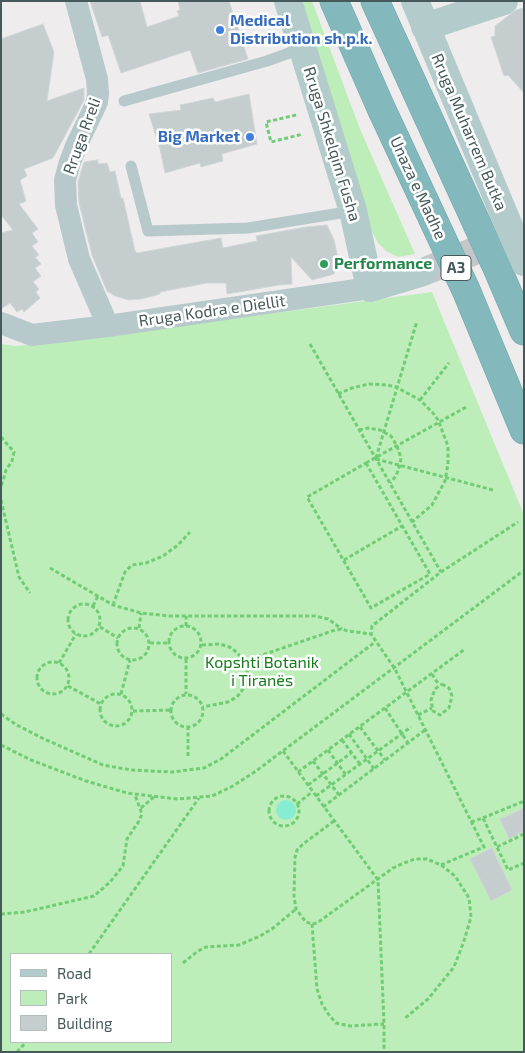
<!DOCTYPE html>
<html>
<head>
<meta charset="utf-8">
<style>
	body { margin:0 }
	#map { position:relative; width:525px; height:1053px; overflow:hidden; background:#efecee; font-family:"Exo 2",sans-serif }
	canvas { display:block }
	.frame { position:absolute; inset:0; border:2px solid #45595a; pointer-events:none }
	.legend { position:absolute; left:10px; top:953px; width:162px; height:90px; box-sizing:border-box; background:#fff; border:1px solid #b5bdbd; margin:0; padding:6px 9px; list-style:none; font-size:15px; color:#45595a }
	.legend li { display:flex; align-items:center; gap:10px; height:25px }
	.legend b { width:25px; border:1px solid #b5bdbd }
</style>
</head>
<body>
<div id="map">
<canvas width="525" height="1053"></canvas>
<div class="frame"></div>
<ul class="legend">
<li><b style="height:6px;background:#b4cbcc"></b>Road</li>
<li><b style="height:14px;background:#bdeeb9"></b>Park</li>
<li><b style="height:14px;background:#c6cdcf"></b>Building</li>
</ul>
</div>
<script>
const ctx = document.querySelector('canvas').getContext('2d');
ctx.lineJoin = 'round';
function fill(path, color) { ctx.fillStyle = color; ctx.fill(path, 'evenodd'); }
const shape = rows => new Path2D(rows.map(r => 'M' + r).join(''));
function trace(path, color, width, dash) { ctx.strokeStyle = color; ctx.lineWidth = width; ctx.lineCap = dash ? 'butt' : 'round'; ctx.setLineDash(dash || []); ctx.stroke(path); }
function drawText(font, color, halo, rows, align = 'center') {
  ctx.font = font + ' "Exo 2",sans-serif'; ctx.lineWidth = 5; ctx.setLineDash([]); ctx.textBaseline = 'middle'; ctx.strokeStyle = halo; ctx.fillStyle = color; for (const [text, x, y, turn = 0] of rows) {
    ctx.save(); ctx.translate(x, y); ctx.rotate((+turn || 0) * Math.PI / 180); ctx.textAlign = isNaN(turn) ? turn : align; if (halo) ctx.strokeText(text, 0, 0); ctx.fillText(text, 0, 0); ctx.restore();
  }
}
const green = shape([
	[300,1,312,1,360,129,415,254,398,257,386,251,378,243,371,230],
	[432,292,524,515,524,1052,1,1052,1,344,16,346,51,343],
	[11,954,171,954,171,1042,11,1042]
]);
const water = shape([
	'276 810a10 10 0 1 1 20 0a10 10 0 1 1-20 0Z'
]);
const building = shape([
	[90,1,140,1,147,27,179,16,177,11,180,10,178,1,229,1,248,59,198,73,190,50,121,73,108,35,102,37,90,1],
	[524,8,524,93,508,75,504,76,491,37,495,36,495,26,516,10,524,8],
	[43,24,54,52,47,101,84,88,84,100,53,158,24,169,27,176,20,180,26,201,19,204,38,229,32,233,38,242,32,246,39,255,35,257,41,264,35,268,41,276,33,282,39,289,36,292,40,298,24,312,22,309,17,312,10,303,1,309,1,233,13,230,1,215,1,39,43,24],
	[249,94,257,144,222,154,223,161,201,167,200,163,165,173,160,149,149,114,181,110,180,105,213,98,215,102,249,94],
	[98,160,98,164,107,163,110,172,115,171,121,198,123,198,135,251,137,253,221,238,223,248,257,241,256,236,306,227,327,225,334,240,338,258,334,274,312,280,291,257,292,284,279,285,227,294,226,283,207,283,160,292,160,294,141,299,129,300,115,296,107,291,92,255,79,203,78,182,84,162,98,160],
	[524,808,524,831,509,839,500,819,524,808],
	[492,848,512,890,491,901,470,859,492,848]
]);
const secondaryTunnel = shape([
	[423,272,500,241]
]);
const path = shape([
	[296,115,266,122,271,142,303,134],
	[310,344,441,572],
	[338,394,352,388,369,384,387,385,396,387,420,400,433,413,438,420,448,446,448,464,445,481,432,505,412,522],
	[420,400,449,363],
	[359,430,368,428,380,430,391,436,397,446,401,458,400,465,396,476,390,483],
	[1,437,14,452,12,461,6,470,1,487],
	[376,458,417,321],
	[376,459,493,490],
	[366,463,430,574,371,608,307,497,366,463],
	[366,463,468,406],
	[1,500,19,577,30,593],
	[344,560,402,526],
	[50,568,113,605,141,613,169,616,315,616,328,619,342,629],
	'68 620a16 16 0 1 1 32 0a16 16 0 1 1-32 0Z',
	[113,605,125,572,132,565,146,563,163,556,178,545,190,532],
	[93,606,98,596],
	'169 642a16 16 0 1 1 32 0a16 16 0 1 1-32 0Z',
	[186,626,186,616],
	[100,627,118,638],
	'117 644a16 16 0 1 1 32 0a16 16 0 1 1-32 0Z',
	[139,628,141,613],
	[150,643,169,643],
	[202,645,220,644,232,648,245,661,248,675,246,685,237,697,228,702,203,707],
	[186,659,186,694],
	[245,661,335,630,342,629,348,631,371,634],
	'37 678a16 16 0 1 1 32 0a16 16 0 1 1-32 0Z',
	[59,663,76,634],
	[432,674,439,685],
	[442,684,449,688,452,696,449,708,440,715,433,711,431,700,435,689,442,684],
	[68,686,101,704],
	'100 710a16 16 0 1 1 32 0a16 16 0 1 1-32 0Z',
	[121,694,130,660],
	'171 711a16 16 0 1 1 32 0a16 16 0 1 1-32 0Z',
	[385,708,408,743],
	[133,711,171,710],
	[1,714,15,724,42,738,103,765,131,770,172,772,204,768,221,759,375,642],
	[418,715,432,708],
	[360,727,385,760],
	[349,734,374,769],
	[342,740,360,764],
	[1,745,31,760,86,781,127,793,178,799,212,796,233,786,256,771,523,571],
	[328,750,346,775],
	[283,751,378,880,384,1024,384,1052],
	[188,756,188,728],
	[313,761,339,795],
	[298,772,465,649],
	[308,785,351,753],
	[316,796,411,727],
	'269 811a15 15 0 1 1 30 0a15 15 0 1 1-30 0Z',
	[297,804,312,792],
	[323,807,425,730],
	[141,808,155,796],
	[483,818,524,801],
	[334,821,303,844,297,850,295,857,294,896,296,909,306,922,312,924,317,923,393,868,404,863,415,859,427,859,441,865,455,876,469,898,471,917,464,941,454,967,428,999,404,1019],
	[471,822,483,818,508,870,524,863],
	[497,847,524,834],
	[441,865,484,847,395,669,371,634,372,626,441,572,518,522],
	[1,914,25,912,94,896,110,882,123,866,127,839,139,821,142,814,135,795],
	[312,924,317,989,322,1004,329,1015,336,1023,350,1026,384,1024],
	[89,954,199,798],
	[183,963,198,951,206,947,239,945,260,936,272,929,296,909],
	[17,1052,26,1042]
]);
const lane = shape([
	[124,101,267,61,303,48],
	[131,166,148,231,248,228,353,211]
]);
const street = shape([
	[76,1,97,79,98,93,97,102,91,115,76,146,70,162,65,180,66,205,79,259,108,326],
	[1,323,32,335,108,326,370,288]
]);
const secondary = shape([
	[288,1,353,211,370,288,423,272],
	[415,1,524,262],
	[425,27,504,1]
]);
const highway = shape([
	[334,1,381,108,466,290,524,430],
	[375,1,498,270,524,331]
]);
const markers = [
	[220,30,5,"#3f7fe0"],
	[250,137,5,"#3f7fe0"],
	[324,264,5,"#2e9e5b"]
];
const shields = [
	[456,268,30]
];
const shieldNames = [
	["A3",456,268]
];
const shopNames = [
	["Medical",230,21],
	["Distribution sh.p.k.",230,39],
	["Big Market",240,137,"right"]
];
const streetNames = [
	["Rruga Muharrem Butka",469,132,67],
	["Rruga Rreli",82,136,-70],
	["Rruga Shkelqim Fusha",332,144,73],
	["Unaza e Madhe",418,188,65],
	["Rruga Kodra e Diellit",212,311,-8]
];
const leisureNames = [
	["Performance",334,264]
];
const parkNames = [
	["Kopshti Botanik",262,663],
	["i Tiranës",262,681]
];
fill(green, '#bdeeb9');
fill(water, '#86ecd2');
fill(building, '#c6cdcf');
trace(building, '#d0d6d8', 1);
trace(secondaryTunnel, '#c4c7c9', 28, [28, 14]);
trace(highway, '#6ea4a8', 29);
trace(path, '#71cc76', 3, [4, 2.5]);
trace(lane, '#b7c9ca', 11);
trace(street, '#b7c9ca', 22);
trace(secondary, '#b4cbcc', 28);
trace(highway, '#83b9bc', 28);
for (const [x, y, r, color] of markers) { const dot = new Path2D(); dot.arc(x, y, r, 0, 2 * Math.PI); ctx.fillStyle = color; ctx.fill(dot); trace(dot, '#fff', 2); }
for (const [x, y, w] of shields) { const box = new Path2D(); box.roundRect(x - w / 2, y - 12.5, w, 25, 4); ctx.fillStyle = '#fff'; ctx.fill(box); trace(box, '#45595a', 1); }
drawText('bold 15px', '#45595a', null, shieldNames);
drawText('bold 16px', '#366cbe', '#fff', shopNames, 'left');
drawText('16px', '#45595a', '#fff', streetNames);
drawText('bold 16px', '#27864d', '#fff', leisureNames, 'left');
drawText('16px', '#167b1a', '#fff', parkNames);
</script>
</body>
</html>
